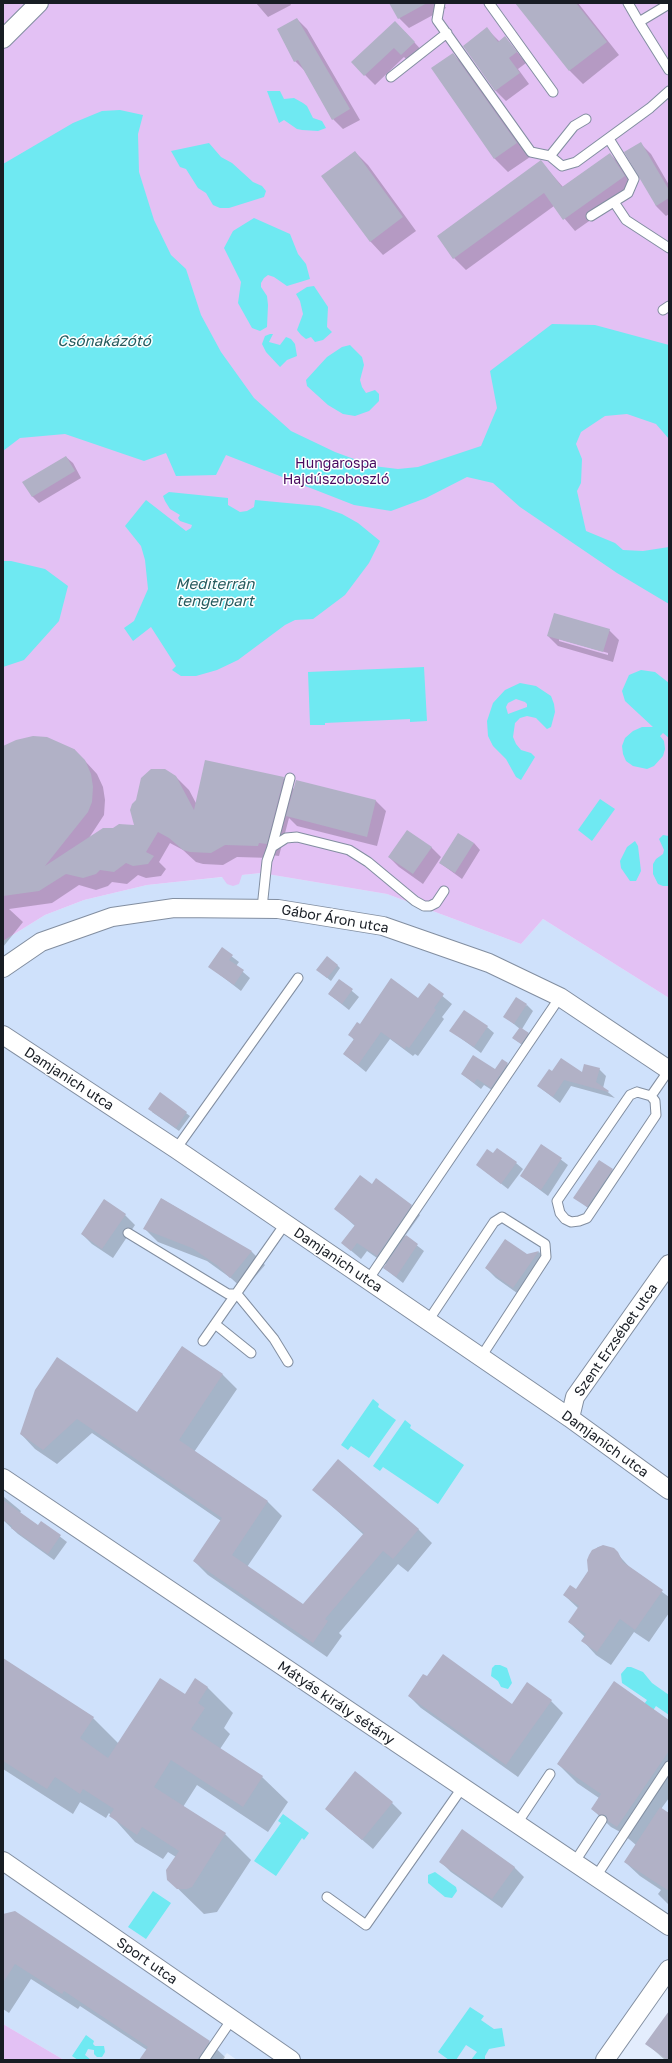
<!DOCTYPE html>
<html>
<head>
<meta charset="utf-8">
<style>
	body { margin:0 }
	#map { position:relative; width:672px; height:2063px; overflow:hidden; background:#e3edfd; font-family:"Golos Text",sans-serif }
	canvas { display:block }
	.frame { position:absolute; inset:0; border:4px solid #181d24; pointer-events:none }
</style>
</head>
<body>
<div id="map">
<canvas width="672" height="2063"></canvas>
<div class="frame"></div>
</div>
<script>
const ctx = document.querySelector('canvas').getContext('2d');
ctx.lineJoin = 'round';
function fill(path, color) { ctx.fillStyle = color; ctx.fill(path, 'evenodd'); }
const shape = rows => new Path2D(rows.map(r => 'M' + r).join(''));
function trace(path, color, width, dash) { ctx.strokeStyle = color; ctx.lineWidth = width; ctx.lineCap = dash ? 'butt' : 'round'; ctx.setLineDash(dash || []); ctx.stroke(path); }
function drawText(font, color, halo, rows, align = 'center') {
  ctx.font = font + ' "Golos Text",sans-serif'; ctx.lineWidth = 3; ctx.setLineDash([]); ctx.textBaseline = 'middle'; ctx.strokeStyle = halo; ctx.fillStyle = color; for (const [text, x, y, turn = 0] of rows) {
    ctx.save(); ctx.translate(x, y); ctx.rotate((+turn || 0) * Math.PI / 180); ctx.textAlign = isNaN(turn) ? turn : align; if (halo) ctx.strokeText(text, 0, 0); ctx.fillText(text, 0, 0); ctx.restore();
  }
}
const built = shape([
	[261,873,387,894,521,944,543,919,669,998,669,1962,604,2060,237,2060,227,2053,221,2060,64,2060,3,2024,3,941,45,915,84,900,147,885]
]);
const green = shape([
	[3,3,669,3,669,998,543,919,521,944,387,894,261,873,242,875,239,884,233,886,227,884,222,877,147,885,84,900,45,915,3,941],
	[3,2024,64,2060,3,2060]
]);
const water = shape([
	[267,91,280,91,284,99,294,98,303,103,307,106,313,118,322,121,326,128,318,131,302,130,297,129,284,120,279,123],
	[120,110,143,115,138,134,139,172,154,220,171,255,186,269,201,315,221,352,254,398,291,431,335,452,373,466,398,469,418,467,481,446,497,408,490,371,552,324,595,325,669,345,669,439,656,424,627,414,605,416,581,432,576,444,582,459,581,483,577,491,586,531,615,543,623,550,643,551,669,547,669,604,617,573,520,507,493,483,467,477,426,498,391,511,354,505,226,455,216,475,176,476,166,453,144,461,65,434,20,438,3,451,3,164,73,123,102,111],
	[209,143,221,157,232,163,253,182,262,186,266,191,264,197,229,208,220,208,213,205,206,193,198,188,186,169,180,167,171,151],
	[254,218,290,234,298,254,306,264,310,279,287,286,274,277,268,275,264,278,261,283,261,287,267,296,268,305,267,327,260,331,252,328,238,303,241,282,224,248,233,231],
	[314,286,328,307,327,327,332,332,323,340,315,342,311,337,306,339,301,335,297,330,303,314,300,301,296,294,307,287],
	[270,334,273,334,269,342,280,345,286,337,291,339,295,344,297,356,287,360,280,367,266,352,262,344,265,336],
	[350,345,362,357,364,365,360,380,362,387,366,393,375,390,379,394,379,401,369,411,355,416,343,414,328,405,307,386,306,380,327,357,342,347],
	[169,492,228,498,228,505,240,512,247,511,254,507,255,500,319,506,342,514,358,523,380,541,369,563,345,595,313,619,295,620,285,625,238,660,217,670,196,676,181,676,172,670,176,666,151,627,133,641,124,628,134,621,148,589,145,560,141,546,125,526,146,500,186,531,191,528,192,525,180,521,178,518,180,515,170,509,165,501,163,496],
	[3,561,11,561,45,569,68,586,59,621,24,660,3,667],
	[424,667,427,721,410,722,410,719,325,723,325,725,310,725,308,672],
	[641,670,655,672,669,683,669,738,663,733,660,736,664,741,665,749,663,756,654,766,647,769,633,766,626,761,623,754,622,746,625,738,633,731,642,727,653,727,625,701,622,691,629,675],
	[520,683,536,686,551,696,554,704,555,712,551,727,547,729,536,718,527,716,520,718,515,723,513,737,516,744,521,750,531,753,535,757,521,780,516,777,506,759,493,746,488,736,487,721,493,703,505,690],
	[516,699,525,702,527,704,527,707,508,714,506,707,508,703],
	[600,799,615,809,592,841,578,830],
	[663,835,669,836,669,886,663,886,658,884,653,874,653,864,656,859,663,854,664,850,659,839],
	[635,841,638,846,641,871,636,881,630,881,621,868,620,861,627,847],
	[373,1399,379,1404,378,1407,396,1420,369,1458,351,1446,348,1450,341,1445],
	[405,1420,411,1425,410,1428,464,1465,438,1504,383,1467,380,1471,373,1466],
	[495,1665,500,1665,507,1668,512,1683,508,1689,501,1687,498,1681,491,1676,492,1668],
	[627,1667,631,1667,643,1672,652,1683,669,1695,669,1715,656,1706,634,1739,624,1733,647,1700,622,1683,621,1674],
	[283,1814,309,1833,304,1840,302,1838,276,1876,254,1861,281,1823,278,1821],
	[435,1872,456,1887,457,1891,452,1898,445,1897,428,1883,428,1875],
	[153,1891,171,1903,146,1939,128,1927],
	[470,2007,484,2016,481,2020,494,2029,502,2028,505,2046,489,2049,485,2056,485,2060,471,2060,477,2052,466,2045,456,2060,449,2060,438,2052],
	[86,2035,94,2041,93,2044,95,2046,104,2046,105,2052,102,2057,97,2057,94,2054,94,2050,88,2049,85,2055,91,2060,78,2060,72,2056]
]);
const shadow = shape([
	[256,3,290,3,291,5,268,17],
	[390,3,443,3,446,8,409,28,399,18],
	[517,3,578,3,619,55,583,84,570,71],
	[297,19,307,29,360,120,343,129,333,119,305,71,295,61],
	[487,29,500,42,505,37,526,63,518,69,529,84,506,101,496,91,464,46],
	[405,32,424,53,411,64,404,57,375,85,352,62],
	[453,54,466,67,530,157,508,172,495,159,433,68],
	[641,144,651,154,669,185,669,214,666,216,656,206],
	[355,152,368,165,416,231,383,255,370,241],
	[610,154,622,166,636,188,575,231,554,206,466,270,454,258,438,236,541,162,563,187],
	[66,457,73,463,81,478,39,503,32,496],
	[609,630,619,640,613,662,558,646,548,636],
	[559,639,608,653,608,655,559,641],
	[3,747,74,749,97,774,103,787,105,800,104,815,89,838,136,826,176,777,189,790,197,805,283,778,294,789,376,801,386,811,377,846,297,826,289,818,279,856,271,855,271,858,237,857,223,865,203,864,196,862,183,850,170,843,159,862,166,869,161,876,146,878,138,875,127,884,112,882,108,886,96,890,79,885,52,903,9,909,23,922,3,947],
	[474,843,480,850,462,879,440,863],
	[431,847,441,857,423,884,399,867,389,857],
	[222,949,239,962,236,966,250,978,241,991,210,967],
	[337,965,340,968,331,981,321,973],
	[339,980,359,997,349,1010,329,994],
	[429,985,452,1004,442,1017,444,1019,418,1056,415,1054,413,1056,390,1039,366,1072,344,1054,354,1040,349,1034,360,1026,418,999],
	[527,1005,533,1011,522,1029,531,1036,524,1046,513,1038,520,1029,504,1016],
	[487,1027,494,1033,481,1053,451,1031],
	[507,1064,514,1070,498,1094,484,1085,481,1089,462,1074,495,1070],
	[599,1069,606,1076,603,1088,615,1098,571,1086,560,1103,538,1086,552,1073,583,1074],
	[160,1094,190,1116,179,1131,152,1112],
	[542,1145,568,1165,548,1196,521,1176],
	[493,1154,516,1163,523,1169,508,1189,477,1165],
	[612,1170,618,1176,594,1213,575,1197],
	[372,1186,411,1206,420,1215,405,1236,424,1251,403,1283,384,1268,387,1265,367,1251,361,1259,342,1243,355,1226,336,1209],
	[162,1199,252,1252,265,1265,244,1290,232,1279,207,1261,158,1242,145,1229],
	[125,1215,135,1225,113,1258,92,1244,82,1234],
	[539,1252,549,1262,524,1298,496,1278,486,1268],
	[182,1347,223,1375,237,1389,194,1452,268,1502,282,1516,247,1567,303,1605,364,1535,313,1489,418,1529,432,1543,408,1572,398,1564,339,1633,342,1636,327,1657,208,1575,194,1561,221,1521,92,1433,57,1464,35,1449,21,1434,36,1390,137,1413],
	[4,1497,21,1511,20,1513,38,1526,41,1522,67,1542,54,1560,18,1534,3,1520],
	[603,1546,613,1549,633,1571,669,1597,669,1613,649,1642,634,1632,611,1665,596,1655,583,1641,585,1637,569,1622,579,1609,564,1595,576,1590,589,1571,590,1555,598,1547],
	[3,1664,93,1718,119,1744,185,1695,195,1680,208,1688,233,1713,224,1728,230,1734,220,1749,262,1777,288,1802,268,1832,197,1785,183,1807,225,1834,251,1860,217,1912,204,1914,168,1879,176,1857,168,1852,163,1859,135,1842,109,1813,106,1818,80,1802,73,1814,3,1769],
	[409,1696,512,1705,551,1701,563,1713,518,1777,421,1708],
	[669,1721,669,1798,661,1809,669,1815,669,1905,658,1894,661,1890,640,1876,625,1862,636,1845,622,1833,611,1827,592,1809,599,1798,577,1783,558,1764],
	[392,1803,402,1813,373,1849,326,1809],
	[441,1862,514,1867,524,1877,502,1908,451,1872],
	[3,1915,209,2042,225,2057,223,2060,141,2060,147,2050,80,2006,78,2009,31,1979,9,2013,3,2009],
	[669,2021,669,2060,665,2060,647,2044]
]);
const building = shape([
	[389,3,427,3,398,19],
	[515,3,576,3,607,42,569,71],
	[297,18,350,109,332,120,298,60,294,62,277,29],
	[395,21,415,42,401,55,394,48,364,76,351,62],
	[487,27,498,42,505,36,517,52,509,58,520,73,495,91,463,46],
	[453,53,517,143,494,159,431,68],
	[641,142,669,190,669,198,656,206,624,152],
	[355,151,403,217,370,242,321,176],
	[610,153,625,176,563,220,544,193,453,259,437,236,541,160,562,187],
	[66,456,75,471,32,497,22,482],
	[554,613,610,629,603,652,547,636],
	[33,736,47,737,74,749,85,760,91,774,93,787,92,802,88,812,45,866,103,828,113,828,119,824,134,825,130,810,132,804,136,800,141,778,151,769,165,769,176,776,194,810,205,760,284,777,267,844,259,843,258,846,225,845,211,853,190,852,183,850,169,838,158,832,146,852,154,856,148,864,133,866,126,863,114,872,100,870,96,874,83,878,66,874,39,891,3,896,3,746,16,740],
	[296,780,376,800,367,837,286,816],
	[407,830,432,847,413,874,388,857],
	[458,833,474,843,455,873,439,863],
	[222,947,233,955,229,960,244,970,234,985,208,967],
	[327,956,338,965,327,978,316,970],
	[391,978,418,998,429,983,444,994,434,1008,436,1010,409,1048,406,1046,405,1049,381,1032,358,1065,343,1054,354,1039,348,1035,357,1022,360,1024],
	[339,979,353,989,342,1004,328,994],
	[516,997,527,1004,514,1024,503,1017],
	[464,1010,488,1026,474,1047,449,1031],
	[520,1027,529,1033,521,1044,512,1038],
	[473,1055,495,1069,502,1059,508,1063,491,1088,477,1079,474,1083,461,1074],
	[561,1058,582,1072,584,1064,600,1068,596,1082,609,1091,608,1092,564,1080,553,1097,537,1086,549,1069,552,1071],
	[160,1092,187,1112,176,1128,148,1109],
	[541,1144,562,1158,541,1190,520,1176],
	[497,1148,517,1162,501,1184,476,1165,487,1149,493,1153],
	[599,1160,613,1169,587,1207,573,1198],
	[360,1175,372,1184,376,1178,412,1205,377,1256,357,1243,351,1251,341,1243,355,1225,334,1209],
	[161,1198,252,1251,230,1278,218,1266,192,1248,143,1229],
	[104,1199,126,1214,102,1249,81,1234],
	[406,1235,418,1244,396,1277,383,1268],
	[505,1239,527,1254,539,1251,513,1288,485,1268],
	[182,1346,223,1374,179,1440,268,1501,232,1555,303,1604,364,1533,312,1490,338,1459,419,1529,393,1559,383,1551,325,1619,328,1621,313,1643,193,1561,222,1518,77,1419,43,1450,20,1434,35,1390,57,1357,137,1412],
	[3,1500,38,1525,41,1521,61,1535,48,1554,11,1528,12,1526,3,1520],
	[603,1545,614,1548,618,1552,623,1562,663,1590,635,1630,620,1619,597,1652,581,1641,586,1634,568,1622,579,1606,563,1595,570,1585,576,1589,588,1571,587,1560,589,1555,592,1550],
	[443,1654,512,1704,527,1682,552,1700,506,1765,408,1696,423,1674,427,1676],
	[3,1658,94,1717,80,1738,108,1758,160,1678,185,1694,195,1678,208,1687,198,1703,205,1708,191,1729,263,1776,243,1807,171,1760,154,1787,226,1833,192,1887,187,1889,177,1889,167,1880,166,1870,179,1851,142,1827,137,1835,109,1816,114,1809,83,1789,80,1794,55,1777,47,1789,3,1761],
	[614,1681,669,1720,669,1751,617,1827,608,1821,606,1815,599,1815,591,1809,601,1794,557,1764],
	[355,1771,393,1802,362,1840,325,1809],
	[660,1807,669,1813,669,1891,624,1862],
	[462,1829,515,1867,492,1899,439,1862],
	[15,1911,210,2041,197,2060,139,2060,148,2047,64,1991,62,1994,15,1964,3,1983,3,1914],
	[669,2011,669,2060,668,2060,645,2044]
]);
const service = shape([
	[440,3,437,20,531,152,550,156,562,166,576,162,650,108,669,91],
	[489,3,553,92],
	[628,3,639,22],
	[669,4,639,22,669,70],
	[391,77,447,33],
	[550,156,574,126,586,119],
	[614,202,626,220,669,248],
	[591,216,628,193,634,179,609,139],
	[663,310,669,306],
	[272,847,290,778],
	[262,908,267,861,272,847,286,838,297,837,349,850,368,862,415,901,424,906,430,906,436,903,444,891],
	[637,1092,651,1096,655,1101,656,1115,587,1218,579,1221,571,1222,565,1219,560,1213,557,1201,630,1095,637,1092],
	[651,1096,669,1070],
	[176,1149,298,978],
	[128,1233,228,1294,237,1294,274,1339,288,1362],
	[368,1280,560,997],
	[428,1321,494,1222,502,1217,545,1244,546,1257,481,1357],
	[215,1324,251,1353],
	[203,1341,285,1224],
	[516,1825,550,1774],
	[574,1863,602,1820],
	[595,1878,669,1766],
	[327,1897,366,1925,462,1788],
	[204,2060,232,2019]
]);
const minor = shape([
	[3,39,39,3],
	[3,968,41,942,112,917,174,908,278,909,383,926,489,963,560,997,669,1070],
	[3,1035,176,1149,368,1280,570,1418,669,1490],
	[570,1418,575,1397,669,1264],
	[3,1478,669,1926],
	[3,1861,291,2060],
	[605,2060,669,1969]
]);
const parkNames = [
	["Hungarospa",336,464],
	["Hajdúszoboszló",336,480]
];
const streetNames = [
	["Gábor Áron utca",335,919,10],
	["Damjanich utca",69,1079,33],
	["Damjanich utca",338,1260,34],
	["Szent Erzsébet utca",616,1340,-55],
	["Damjanich utca",605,1444,36],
	["Mátyás király sétány",336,1703,34],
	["Sport utca",147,1961,35]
];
const waterNames = [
	["Csónakázótó",104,341],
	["Mediterrán",215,584],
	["tengerpart",215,601]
];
fill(built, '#cfe1fb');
fill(green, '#e3c1f4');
fill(water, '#6fe9f2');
fill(shadow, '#0003');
fill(building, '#b1b1c6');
trace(service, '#828ea0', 11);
trace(minor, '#828ea0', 20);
trace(service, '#fff', 9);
trace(minor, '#fff', 18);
drawText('14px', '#480a5f', '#fff', parkNames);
drawText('14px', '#181d24', '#fff', streetNames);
drawText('italic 15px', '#265b5e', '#fff', waterNames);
</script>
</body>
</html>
